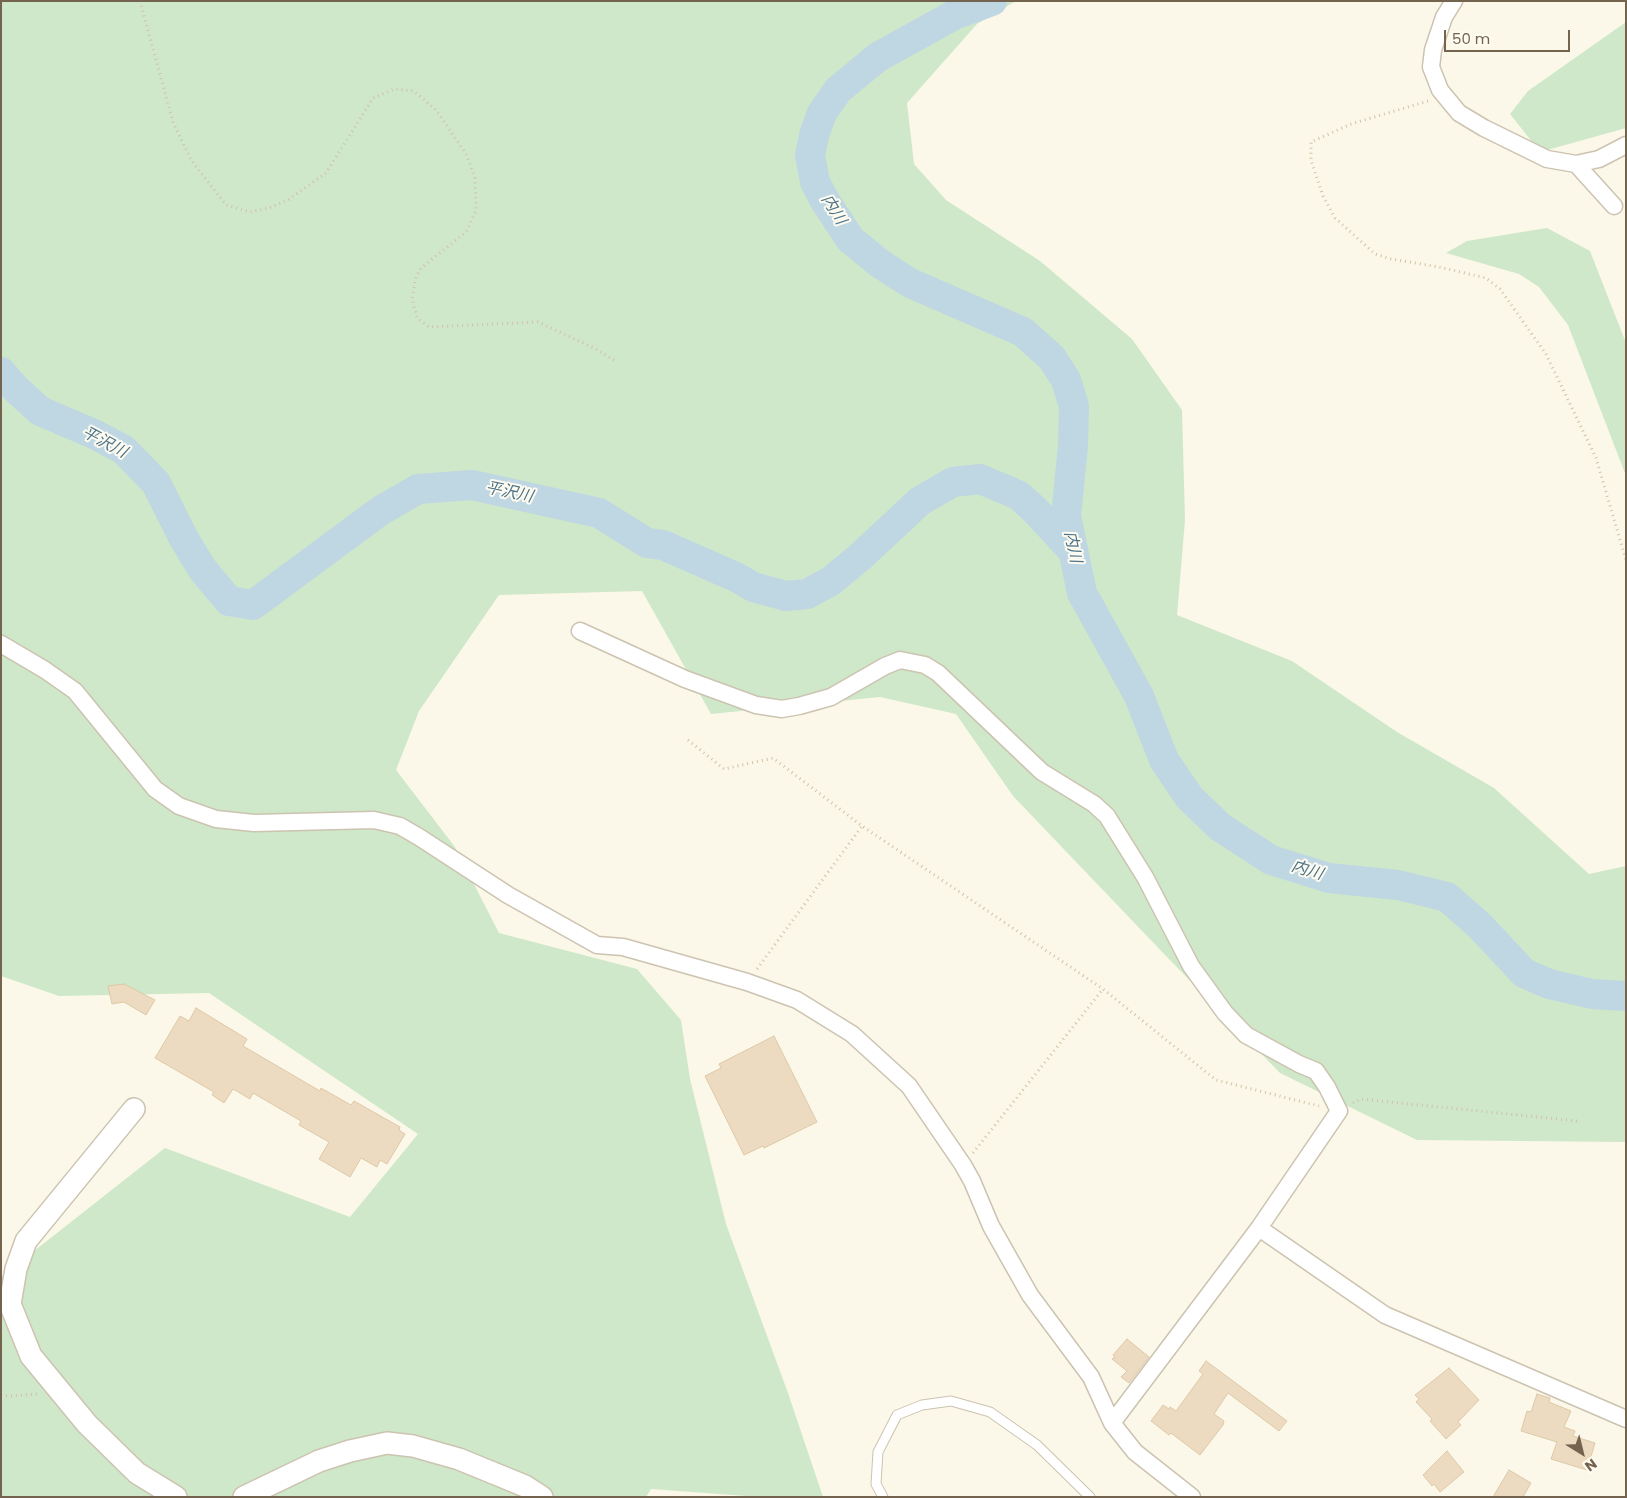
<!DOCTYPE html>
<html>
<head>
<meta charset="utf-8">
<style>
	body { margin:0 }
	#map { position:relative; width:1627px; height:1498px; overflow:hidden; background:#fbf8e9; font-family:Poppins,sans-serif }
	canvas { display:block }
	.frame { position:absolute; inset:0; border:2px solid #74644f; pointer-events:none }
	.north { position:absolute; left:1557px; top:1428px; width:50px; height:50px; -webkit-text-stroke:4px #fefbf0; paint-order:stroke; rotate:144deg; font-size:14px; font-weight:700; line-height:20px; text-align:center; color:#74644f }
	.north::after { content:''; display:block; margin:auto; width:18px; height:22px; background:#74644f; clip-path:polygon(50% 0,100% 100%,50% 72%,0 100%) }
	.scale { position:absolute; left:1444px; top:30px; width:126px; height:22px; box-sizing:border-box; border:2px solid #74644f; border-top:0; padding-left:6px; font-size:15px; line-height:18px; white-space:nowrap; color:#74644f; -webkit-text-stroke:4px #fefbf0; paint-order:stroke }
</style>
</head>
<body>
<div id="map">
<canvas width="1627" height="1498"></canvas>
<div class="frame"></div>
<div class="north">N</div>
<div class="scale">50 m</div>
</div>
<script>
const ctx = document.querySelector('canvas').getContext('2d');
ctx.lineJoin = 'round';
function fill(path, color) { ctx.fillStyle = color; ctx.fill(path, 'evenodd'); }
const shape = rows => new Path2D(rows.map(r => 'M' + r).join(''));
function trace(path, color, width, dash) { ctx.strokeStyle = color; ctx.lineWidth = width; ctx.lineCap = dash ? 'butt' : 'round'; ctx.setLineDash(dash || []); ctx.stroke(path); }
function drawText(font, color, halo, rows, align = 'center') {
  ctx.font = font + ' Poppins,"Noto Sans JP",sans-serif'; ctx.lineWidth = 4; ctx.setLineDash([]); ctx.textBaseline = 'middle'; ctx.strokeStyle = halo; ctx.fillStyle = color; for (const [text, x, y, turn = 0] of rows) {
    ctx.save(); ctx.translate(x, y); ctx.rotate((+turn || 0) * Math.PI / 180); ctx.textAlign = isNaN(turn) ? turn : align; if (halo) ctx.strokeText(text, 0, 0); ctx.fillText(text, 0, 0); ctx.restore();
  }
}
const green = shape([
	[1,1,1016,1,977,24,907,103,914,164,946,200,1040,261,1132,339,1182,410,1185,520,1177,615,1292,661,1397,732,1494,788,1589,874,1626,866,1626,1142,1417,1140,1280,1073,1167,957,1013,796,956,714,880,697,711,714,642,591,499,595,419,711,396,770,455,847,499,933,637,969,681,1020,690,1079,726,1224,788,1393,823,1497,760,1497,651,1489,646,1497,1,1497,1,1277,165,1148,350,1217,418,1134,209,993,59,996,1,976],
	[1626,22,1626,128,1540,152,1510,114,1528,91],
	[1547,228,1590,251,1626,343,1626,476,1568,325,1539,287,1519,274,1446,253,1467,241]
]);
const river = shape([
	[992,1,954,15,878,57,838,90,822,113,815,132,810,155,815,182,825,201,850,239,879,263,910,283,1023,332,1052,358,1066,380,1074,406,1073,446,1066,516,1082,593,1139,696,1164,760,1189,797,1220,827,1271,860,1329,878,1398,885,1447,897,1479,925,1524,973,1549,984,1592,994,1626,996],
	[1,372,14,387,40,411,94,434,124,450,156,483,184,539,203,570,229,601,253,605,380,511,418,489,472,485,599,513,647,543,663,545,738,578,753,587,786,596,807,594,831,581,860,557,920,501,953,482,980,479,1018,495,1034,509,1073,551]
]);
const building = shape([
	[124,984,155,1000,146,1015,124,1002,112,1004,108,986,124,984],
	[196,1008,247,1039,243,1046,320,1091,321,1088,351,1105,354,1101,400,1127,399,1130,405,1134,387,1164,380,1160,377,1167,361,1158,350,1177,319,1159,329,1142,299,1125,301,1121,253,1093,250,1099,233,1089,224,1103,212,1095,214,1092,155,1058,180,1016,189,1021,196,1008],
	[774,1036,817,1122,764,1148,763,1146,744,1155,705,1076,721,1068,719,1064,774,1036],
	[1127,1339,1149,1357,1129,1383,1121,1377,1127,1371,1112,1359,1115,1357,1113,1355,1127,1339],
	[1206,1361,1287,1421,1279,1431,1228,1393,1214,1414,1224,1421,1223,1425,1200,1455,1171,1433,1169,1435,1151,1421,1163,1405,1169,1409,1170,1407,1176,1411,1203,1374,1199,1371,1206,1361],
	[1449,1368,1479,1400,1458,1422,1461,1425,1446,1439,1430,1421,1432,1419,1416,1402,1419,1399,1415,1395,1449,1368],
	[1537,1394,1550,1398,1549,1402,1571,1411,1564,1427,1575,1431,1573,1436,1595,1443,1587,1470,1551,1459,1557,1442,1521,1431,1527,1411,1531,1412,1537,1394],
	[1447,1451,1464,1472,1440,1492,1434,1484,1432,1486,1423,1475,1447,1451],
	[1509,1470,1531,1483,1523,1497,1493,1497,1509,1470]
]);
const path = shape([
	[140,1,173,122,191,160,226,205,250,212,269,208,288,200,326,173,373,98,394,89,414,91,436,110,466,154,475,177,476,211,466,232,421,268,416,277,412,299,417,318,429,327,538,322,596,349,617,362],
	[1428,101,1351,124,1311,142,1311,160,1323,196,1335,218,1375,254,1391,259,1439,267,1486,278,1500,289,1546,354,1596,458,1626,560],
	[688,740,724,769,773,758,862,826,1103,989,1216,1080,1319,1106],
	[757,969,862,826],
	[1353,1103,1361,1099,1577,1121],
	[973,1153,1103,989],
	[1,1395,9,1396,40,1394]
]);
const service = shape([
	[883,1497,876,1484,878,1452,897,1415,922,1405,951,1401,990,1412,1037,1445,1090,1497]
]);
const minor = shape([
	[1454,1,1444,17,1433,50,1431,67,1440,90,1459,113,1484,128,1547,159,1576,164,1599,159,1626,145],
	[1576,164,1614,206],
	[580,631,685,679,756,705,782,709,799,706,831,697,885,666,900,660,925,665,938,673,1042,772,1094,804,1107,816,1145,877,1191,966,1225,1013,1246,1035,1299,1064,1316,1071,1327,1087,1339,1111,1259,1228,1112,1423],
	[1,644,45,670,75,691,155,789,179,806,216,819,254,823,374,820,400,826,419,837,508,895,597,945,623,947,747,982,797,1000,852,1034,909,1086,963,1165,972,1181,991,1226,1030,1295,1091,1377,1112,1423,1135,1452,1192,1497],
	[1259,1228,1385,1315,1626,1419]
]);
const tertiary = shape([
	[134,1109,26,1241,16,1269,10,1304,31,1356,87,1424,137,1473,176,1497],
	[244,1497,319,1461,350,1451,387,1443,413,1446,459,1459,525,1486,542,1497]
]);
const waterNames = [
	["内川",833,210,58],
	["平沢川",104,443,28],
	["平沢川",509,493,12],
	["内川",1072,547,78],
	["内川",1307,871,17]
];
fill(green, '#cfe8c9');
trace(river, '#bfd6e3', 30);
fill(building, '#ecdbc1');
trace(building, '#dfc8a5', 1);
trace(service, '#ccc3b0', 11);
trace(minor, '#ccc3b0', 19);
trace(tertiary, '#ccc3b0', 24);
trace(path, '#d3c1a6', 3, [1, 4]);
trace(service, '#fff', 9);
trace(minor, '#fff', 16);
trace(tertiary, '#fff', 21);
drawText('italic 16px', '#4d748b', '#fefbf0', waterNames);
</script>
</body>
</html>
